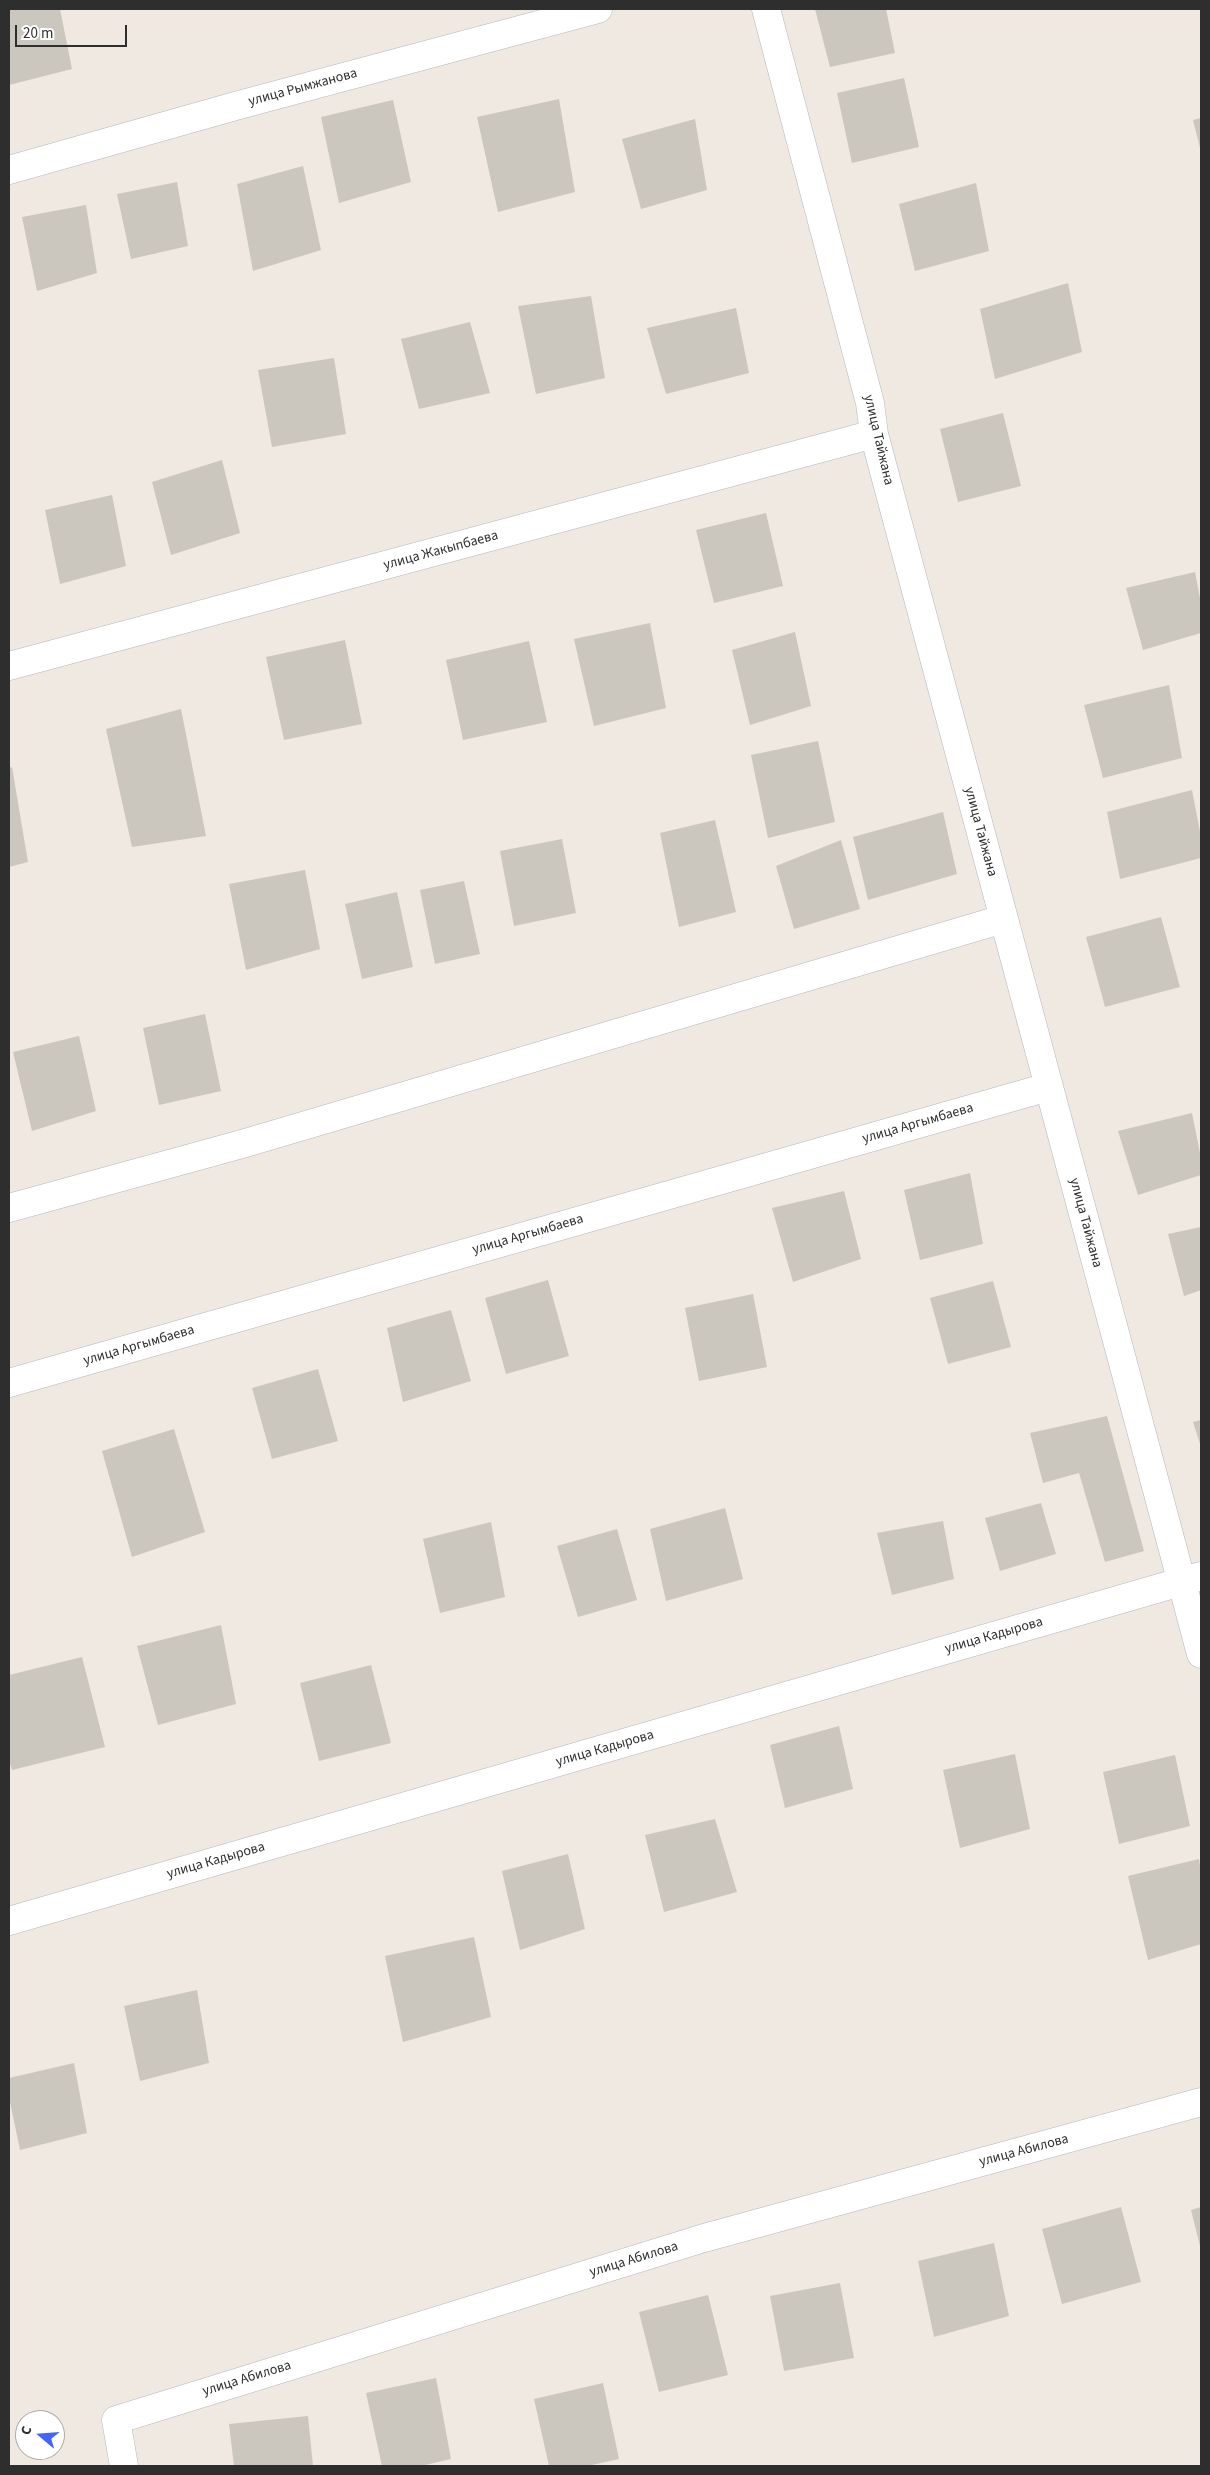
<!DOCTYPE html>
<html>
<head>
<meta charset="utf-8">
<style>
	body { margin:0 }
	#map { position:relative; width:1210px; height:2475px; overflow:hidden; background:#efe9e1; font-family:"Source Sans 3",sans-serif }
	canvas { display:block }
	.frame { position:absolute; inset:0; border:10px solid #2e2e2e; pointer-events:none }
	.north { position:absolute; left:15px; top:2410px; width:50px; height:50px; box-sizing:border-box; background:#fff; border:1px solid #ababab; border-radius:50%; rotate:288deg; font-size:14px; font-weight:700; line-height:20px; text-align:center; color:#2e2e2e }
	.north::after { content:''; display:block; margin:auto; width:18px; height:22px; background:#4264fb; clip-path:polygon(50% 0,100% 100%,50% 72%,0 100%) }
	.scale { position:absolute; left:15px; top:25px; width:112px; height:22px; box-sizing:border-box; border:2px solid #2e2e2e; border-top:0; padding-left:6px; font-size:15px; line-height:18px; white-space:nowrap; color:#2e2e2e; -webkit-text-stroke:4px #fff; paint-order:stroke }
</style>
</head>
<body>
<div id="map">
<canvas width="1210" height="2475"></canvas>
<div class="frame"></div>
<div class="north">С</div>
<div class="scale">20 m</div>
</div>
<script>
const ctx = document.querySelector('canvas').getContext('2d');
ctx.lineJoin = 'round';
function fill(path, color) { ctx.fillStyle = color; ctx.fill(path, 'evenodd'); }
const shape = rows => new Path2D(rows.map(r => 'M' + r).join(''));
function trace(path, color, width, dash) { ctx.strokeStyle = color; ctx.lineWidth = width; ctx.lineCap = dash ? 'butt' : 'round'; ctx.setLineDash(dash || []); ctx.stroke(path); }
function drawText(font, color, halo, rows, align = 'center') {
  ctx.font = font + ' "Source Sans 3",sans-serif'; ctx.lineWidth = 5; ctx.setLineDash([]); ctx.textBaseline = 'middle'; ctx.strokeStyle = halo; ctx.fillStyle = color; for (const [text, x, y, turn = 0] of rows) {
    ctx.save(); ctx.translate(x, y); ctx.rotate((+turn || 0) * Math.PI / 180); ctx.textAlign = isNaN(turn) ? turn : align; if (halo) ctx.strokeText(text, 0, 0); ctx.fillText(text, 0, 0); ctx.restore();
  }
}
const building = shape([
	[9,9,60,9,72,69,9,85],
	[815,9,886,9,895,53,830,67],
	[904,78,919,147,852,163,837,93],
	[559,99,575,192,498,212,477,117],
	[393,100,411,182,339,203,321,117],
	[1201,118,1201,152,1193,120],
	[695,119,707,190,641,209,622,139],
	[303,166,321,250,253,271,237,184],
	[177,182,188,246,131,259,117,194],
	[976,183,989,251,915,271,899,204],
	[86,205,97,273,37,291,22,217],
	[1068,283,1082,352,995,379,980,309],
	[591,296,605,378,536,394,518,306],
	[736,308,749,373,666,394,647,328],
	[470,322,490,393,419,409,401,339],
	[334,358,346,434,272,447,258,370],
	[1003,413,1021,486,958,502,940,429],
	[222,460,240,533,171,555,152,482],
	[112,495,126,566,60,584,45,510],
	[766,513,783,586,714,603,696,530],
	[1195,572,1201,603,1201,633,1143,650,1126,588],
	[650,623,666,708,594,726,574,639],
	[795,632,811,706,750,725,732,650],
	[345,640,362,724,284,740,266,657],
	[529,641,547,722,463,740,446,660],
	[1169,685,1182,758,1103,778,1084,705],
	[181,709,206,836,132,847,106,729],
	[818,741,835,822,768,838,751,755],
	[12,767,28,862,9,867,9,768],
	[1192,790,1201,837,1201,858,1120,879,1107,812],
	[943,812,957,874,868,900,853,837],
	[715,820,736,912,679,927,660,833],
	[562,839,576,913,514,926,500,851],
	[841,840,860,909,794,929,776,866],
	[305,870,320,949,246,970,229,884],
	[464,881,480,954,435,964,420,890],
	[397,892,413,967,362,979,345,904],
	[1161,917,1180,987,1105,1007,1086,937],
	[205,1014,221,1091,159,1105,143,1028],
	[79,1036,96,1111,32,1131,13,1052],
	[1192,1113,1201,1158,1201,1175,1138,1195,1118,1131],
	[970,1173,983,1244,920,1260,904,1190],
	[844,1191,861,1259,793,1282,772,1208],
	[1201,1227,1201,1290,1184,1296,1168,1234],
	[548,1280,569,1356,506,1374,485,1298],
	[993,1281,1011,1347,948,1364,930,1298],
	[753,1294,767,1367,699,1381,685,1308],
	[451,1310,471,1381,403,1402,387,1328],
	[318,1369,338,1441,272,1459,252,1388],
	[1107,1416,1144,1551,1105,1562,1079,1473,1043,1483,1030,1433],
	[1201,1420,1201,1447,1193,1422],
	[174,1429,205,1532,132,1557,102,1451],
	[1041,1503,1056,1554,1000,1571,985,1518],
	[725,1508,743,1579,666,1601,650,1529],
	[943,1521,954,1579,892,1595,877,1533],
	[491,1522,505,1597,440,1613,423,1539],
	[617,1529,637,1600,578,1617,557,1546],
	[221,1625,236,1704,158,1725,137,1646],
	[82,1657,105,1747,12,1770,9,1760,9,1675],
	[371,1665,391,1743,319,1761,300,1683],
	[839,1726,853,1789,785,1808,770,1745],
	[1015,1754,1030,1829,960,1848,943,1770],
	[1175,1755,1190,1826,1119,1844,1103,1772],
	[715,1819,737,1892,664,1912,645,1835],
	[568,1854,585,1929,520,1950,502,1871],
	[1199,1859,1201,1873,1201,1944,1148,1960,1128,1876],
	[474,1937,491,2017,403,2042,385,1956],
	[197,1990,209,2063,140,2081,124,2006],
	[74,2063,87,2133,20,2150,9,2097,9,2078],
	[1121,2207,1141,2282,1062,2304,1042,2229],
	[1201,2207,1201,2250,1191,2210],
	[994,2243,1009,2316,934,2337,918,2261],
	[840,2283,854,2358,784,2371,770,2296],
	[708,2295,728,2375,659,2392,639,2312],
	[436,2378,451,2459,421,2466,382,2466,366,2393],
	[603,2383,619,2459,587,2466,549,2466,534,2399],
	[308,2416,313,2466,234,2466,229,2424]
]);
const minor = shape([
	[766,9,870,403,874,434,1201,1654],
	[9,170,239,105,598,9],
	[9,666,874,434],
	[9,1208,242,1144,1003,919],
	[9,1383,1048,1087],
	[9,1921,1201,1576],
	[124,2466,116,2420,704,2238,1201,2102]
]);
const streetNames = [
	["улица Рымжанова",303,88,-15],
	["улица Тайжана",878,440,77],
	["улица Жакыпбаева",441,551,-15],
	["улица Тайжана",980,832,75],
	["улица Аргымбаева",918,1124,-16],
	["улица Тайжана",1085,1223,75],
	["улица Аргымбаева",528,1235,-16],
	["улица Аргымбаева",139,1346,-16],
	["улица Кадырова",994,1636,-16],
	["улица Кадырова",605,1749,-16],
	["улица Кадырова",216,1861,-16],
	["улица Абилова",1024,2151,-15],
	["улица Абилова",634,2260,-17],
	["улица Абилова",247,2379,-17]
];
fill(building, '#cbc7bf');
trace(minor, '#b4b7c1', 29);
trace(minor, '#fff', 28);
drawText('14px', '#2e2e2e', '#fff', streetNames);
</script>
</body>
</html>
